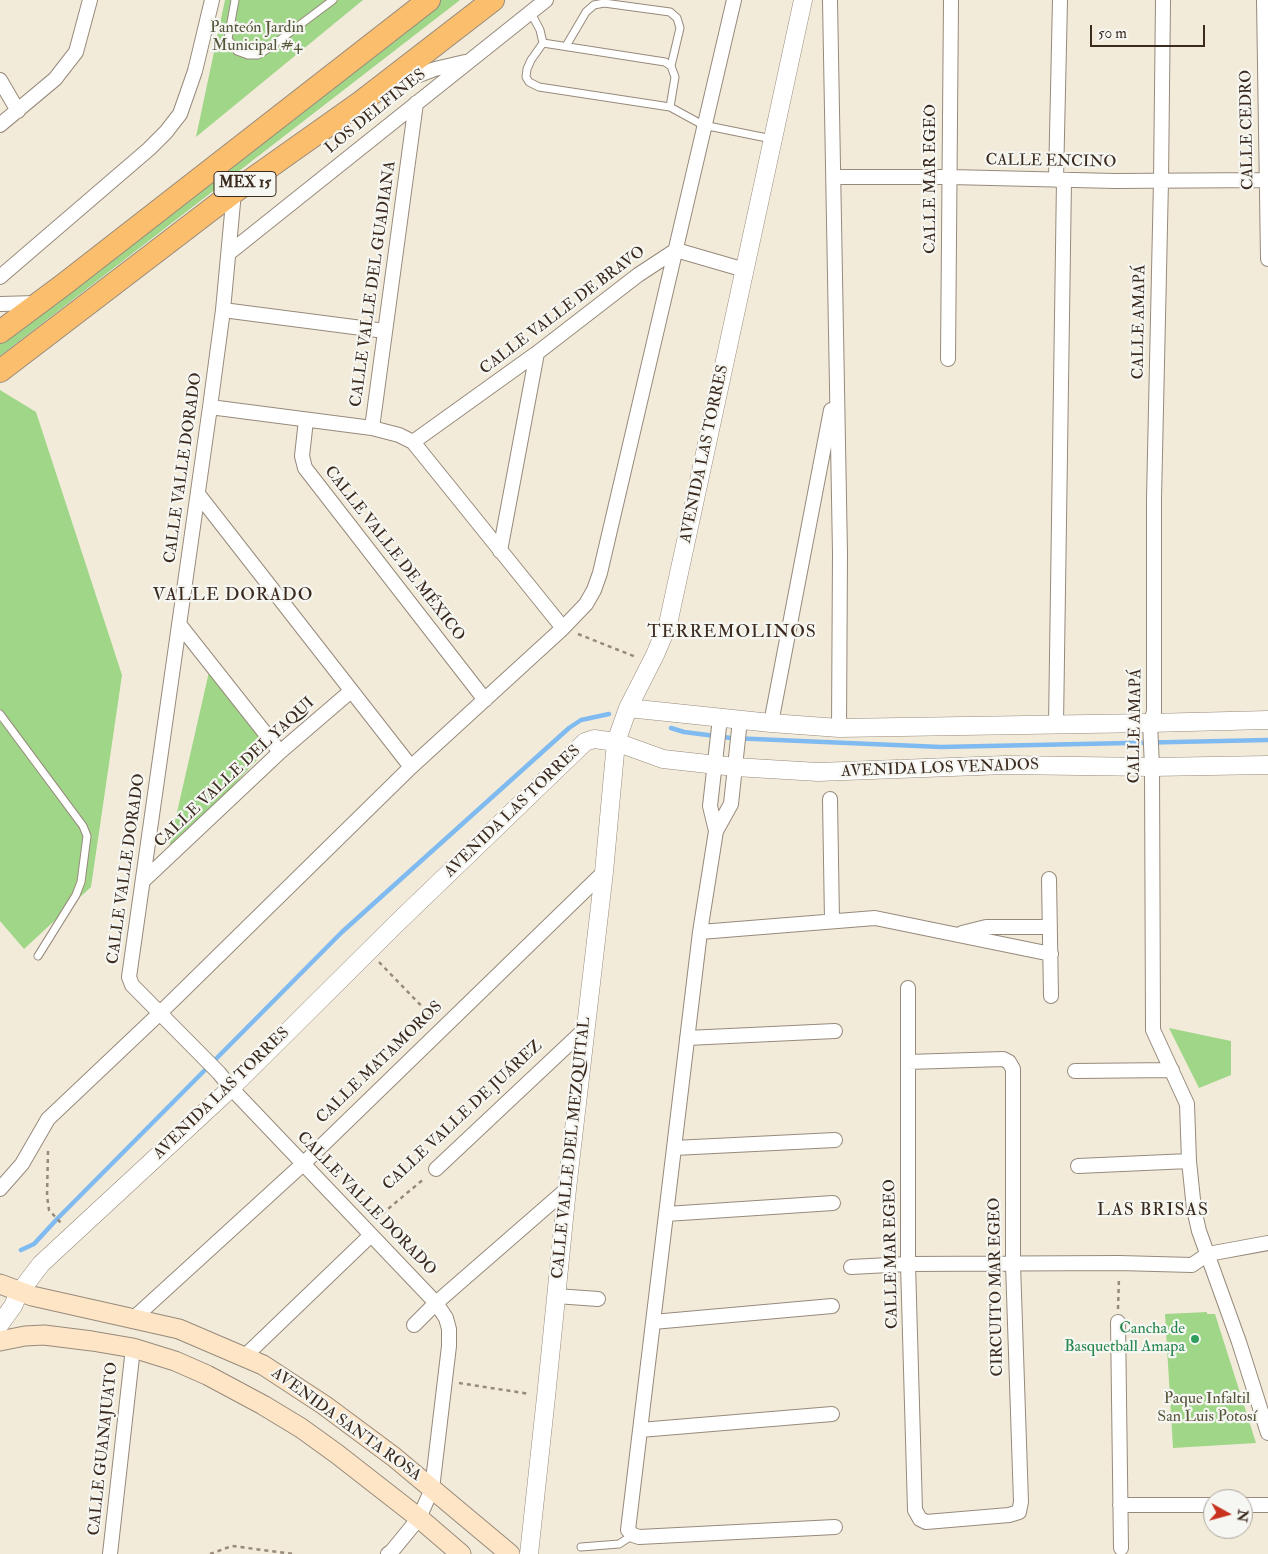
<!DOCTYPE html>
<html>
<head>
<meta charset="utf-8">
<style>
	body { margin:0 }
	#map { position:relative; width:1268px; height:1554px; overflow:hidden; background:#f3ebd9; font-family:"IM FELL Double Pica",serif }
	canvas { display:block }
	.north { position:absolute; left:1203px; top:1489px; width:50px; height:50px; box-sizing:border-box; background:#f6f6f2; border:1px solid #aba49d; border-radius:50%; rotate:97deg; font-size:14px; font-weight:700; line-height:20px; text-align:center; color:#3b2a1e }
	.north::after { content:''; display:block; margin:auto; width:18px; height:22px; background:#c8321e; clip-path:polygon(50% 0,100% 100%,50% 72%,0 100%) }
	.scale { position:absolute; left:1090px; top:25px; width:115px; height:22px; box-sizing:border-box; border:2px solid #3b2a1e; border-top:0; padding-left:6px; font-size:15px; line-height:18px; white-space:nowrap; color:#3b2a1e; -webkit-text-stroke:4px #f6f6f2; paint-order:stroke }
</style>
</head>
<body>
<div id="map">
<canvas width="1268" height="1554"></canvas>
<div class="north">N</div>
<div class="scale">50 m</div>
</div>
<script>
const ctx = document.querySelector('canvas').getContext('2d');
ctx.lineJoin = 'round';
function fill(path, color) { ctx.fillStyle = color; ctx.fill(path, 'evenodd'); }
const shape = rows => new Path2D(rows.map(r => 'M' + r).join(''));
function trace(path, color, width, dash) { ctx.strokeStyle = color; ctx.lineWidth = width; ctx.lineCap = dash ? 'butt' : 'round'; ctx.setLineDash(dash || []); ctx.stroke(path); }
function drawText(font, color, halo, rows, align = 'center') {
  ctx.font = font + ' "IM FELL Double Pica",serif'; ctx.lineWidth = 4.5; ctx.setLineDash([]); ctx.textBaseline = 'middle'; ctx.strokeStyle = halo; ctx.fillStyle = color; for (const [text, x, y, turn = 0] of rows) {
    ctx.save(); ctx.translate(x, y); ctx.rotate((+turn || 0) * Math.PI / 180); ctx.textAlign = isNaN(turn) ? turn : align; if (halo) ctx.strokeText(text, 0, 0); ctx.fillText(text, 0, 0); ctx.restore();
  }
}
const green = shape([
	[225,0,363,0,196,137],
	[438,0,460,0,0,356,0,337],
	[0,390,36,412,122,675,91,887,24,949,0,921],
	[209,672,274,742,167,856],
	[1169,1028,1231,1041,1231,1075,1199,1088],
	[1207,1312,1207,1314,1215,1314,1256,1443,1173,1448,1165,1314]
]);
const stream = shape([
	[671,728,684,732,731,738,941,747,1268,740],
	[21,1250,34,1244,57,1219,342,932,569,728,581,720,609,714]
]);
const path = shape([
	[578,634,636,657],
	[379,962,434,1019],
	[48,1151,47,1196,49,1210,61,1223],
	[376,1219,425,1178],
	[1118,1309,1119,1277],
	[459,1383,530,1394],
	[210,1554,232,1546,294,1554]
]);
const service = shape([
	[235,0,228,39,237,51,248,55,258,55,269,48,333,0],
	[530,11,540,30,543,43,531,60,527,69,526,77,529,82,539,87,670,107,703,125,772,139],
	[543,43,665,62,671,66,675,77,670,107],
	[566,46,586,12,594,5,604,3,670,12,677,18,680,28,671,66],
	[0,714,83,826,87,836,81,882,76,895,38,956],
	[581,1547,619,1544,633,1535]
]);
const minor = shape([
	[830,0,840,553,839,728],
	[1163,0,1161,181,1154,499,1154,712,1150,723,1152,767,1153,1030,1187,1104,1189,1161,1194,1209,1199,1231,1239,1342,1268,1433],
	[1264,0,1268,259],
	[0,80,18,111],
	[391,89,411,78,435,69,465,62],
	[416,103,372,428,399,435,413,442,563,628],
	[0,125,55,79,76,52,90,0],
	[834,177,950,177,1115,181,1266,180],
	[1056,180,1060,0],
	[234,192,223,310,210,407,129,977,132,985,219,1073,231,1088,436,1303,446,1318,449,1329,449,1346,432,1489,419,1518,392,1551,388,1554],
	[229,253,546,0],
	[0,277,149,149,166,132,180,114,187,94,195,71,212,0],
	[0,304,36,303],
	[223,310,385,331],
	[948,359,951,0],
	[210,407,372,428],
	[306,420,302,456,305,468,485,700],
	[413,442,537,353,638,275,676,250,745,270],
	[198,494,411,767],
	[500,551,537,353],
	[179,624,280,752],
	[740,720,731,804,716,831,700,932,628,1530,633,1535,639,1537,835,1527],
	[771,723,831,410],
	[1056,725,1064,180],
	[830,799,832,921],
	[716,831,710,806,720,718],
	[1049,879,1051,996],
	[143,881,280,752,351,691],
	[700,932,875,918,1051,954],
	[962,933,986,927,1050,927],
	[687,1038,835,1031],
	[908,1062,1003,1059,1009,1062,1013,1069,1013,1264,1021,1502,1019,1512,1009,1515,926,1522,920,1519,915,1510,908,1264,908,988],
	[1075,1071,1172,1070],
	[674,1148,835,1140],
	[1078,1166,1189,1161],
	[436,1169,585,1029],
	[0,1189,22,1164,48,1119,160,1013,411,767,563,628,586,604,594,590,600,573,734,0],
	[666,1214,833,1203],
	[851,1267,908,1264,1119,1263,1192,1265,1208,1254,1268,1243],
	[556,1296,598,1299],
	[134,1318,304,1163,604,872],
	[653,1322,832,1306],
	[1118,1322,1121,1548],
	[414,1325,436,1303,567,1189],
	[245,1356,371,1235],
	[640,1430,832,1414],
	[1120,1505,1213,1505],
	[1243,1505,1268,1505],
	[110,1554,133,1348]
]);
const tertiary = shape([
	[628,708,771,723,839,728,1150,723,1268,720],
	[0,1324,13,1306,19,1293,41,1264,231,1088,397,923,585,742,594,739,616,742,663,759,735,767,818,772,1005,765,1152,767,1268,765],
	[529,1554,546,1397,567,1189,604,872,616,742,628,708,655,655,668,624,803,0]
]);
const secondary = shape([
	[0,1284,32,1296,179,1329,263,1365,324,1405,394,1457,510,1554],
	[0,1341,25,1336,44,1335,92,1341,133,1348,175,1361,207,1375,263,1405,301,1428,337,1454,419,1518,461,1554]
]);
const trunk = shape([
	[0,332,63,285,429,0],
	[0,371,234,192,361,102,493,0]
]);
const markers = [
	[1195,1339,5,"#2e9e5b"]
];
const shields = [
	[245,184,62]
];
const shieldNames = [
	["MEX 15",245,184]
];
const parkNames = [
	["Panteón Jardin",257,29],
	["Municipal #4",257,47],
	["Paque Infaltil",1207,1400],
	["San Luis Potosí",1207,1418]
];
const streetNames = [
	["LOS DELFINES",376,112,-39],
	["CALLE CEDRO",1248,130,-91],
	["CALLE ENCINO",1051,162,1],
	["CALLE MAR EGEO",932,179,-90],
	["CALLE VALLE DEL GUADIANA",374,284,-82],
	["CALLE VALLE DE BRAVO",563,311,-37],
	["CALLE AMAPÁ",1140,322,-89],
	["AVENIDA LAS TORRES",705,454,-78],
	["CALLE VALLE DORADO",184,468,-82],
	["CALLE VALLE DE MÉXICO",394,554,52],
	["CALLE AMAPÁ",1136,726,-89],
	["AVENIDA LOS VENADOS",940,769,-2],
	["CALLE VALLE DEL YAQUI",235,773,-43],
	["AVENIDA LAS TORRES",513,812,-44],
	["CALLE VALLE DORADO",127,869,-82],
	["CALLE MATAMOROS",380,1063,-44],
	["AVENIDA LAS TORRES",222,1094,-44],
	["CALLE VALLE DE JUÁREZ",463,1116,-43],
	["CALLE VALLE DEL MEZQUITAL",572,1148,-84],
	["CALLE VALLE DORADO",366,1204,46],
	["CALLE MAR EGEO",892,1254,-91],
	["CIRCUITO MAR EGEO",997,1287,-91],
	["AVENIDA SANTA ROSA",346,1425,36],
	["CALLE GUANAJUATO",104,1449,-84]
];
const leisureNames = [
	["Cancha de",1185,1330],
	["Basquetball Amapa",1185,1348]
];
const neighbourhoodNames = [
	["VALLE DORADO",233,596],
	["TERREMOLINOS",732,633],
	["LAS BRISAS",1153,1211]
];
fill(green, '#9fd688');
trace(stream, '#7fbaf1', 4.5);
trace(service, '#978a7c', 9);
trace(minor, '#978a7c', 16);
trace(tertiary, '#978a7c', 19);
trace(secondary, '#978a7c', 21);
trace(trunk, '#978a7c', 24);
trace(path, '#978a7c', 2.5, [4, 4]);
trace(service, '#fff', 7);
trace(minor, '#fff', 14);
trace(tertiary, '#fff', 18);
trace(secondary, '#fde5c5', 19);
trace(trunk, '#fabe6d', 22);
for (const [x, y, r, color] of markers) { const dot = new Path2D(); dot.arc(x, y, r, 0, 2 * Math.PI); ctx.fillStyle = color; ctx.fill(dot); trace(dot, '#f6f6f2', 2); }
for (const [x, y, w] of shields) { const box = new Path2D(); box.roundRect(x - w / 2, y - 12.5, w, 25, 4); ctx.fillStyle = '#f6f6f2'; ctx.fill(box); trace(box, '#3b2a1e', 1); }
drawText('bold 15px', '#3b2a1e', null, shieldNames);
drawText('16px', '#545538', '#f6f6f2', parkNames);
drawText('16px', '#3b2a1e', '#f6f6f2', streetNames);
drawText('16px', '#27864d', '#f6f6f2', leisureNames, 'right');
ctx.letterSpacing = '1px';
drawText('18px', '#3b2a1e', '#f6f6f2', neighbourhoodNames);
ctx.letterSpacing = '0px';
</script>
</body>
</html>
